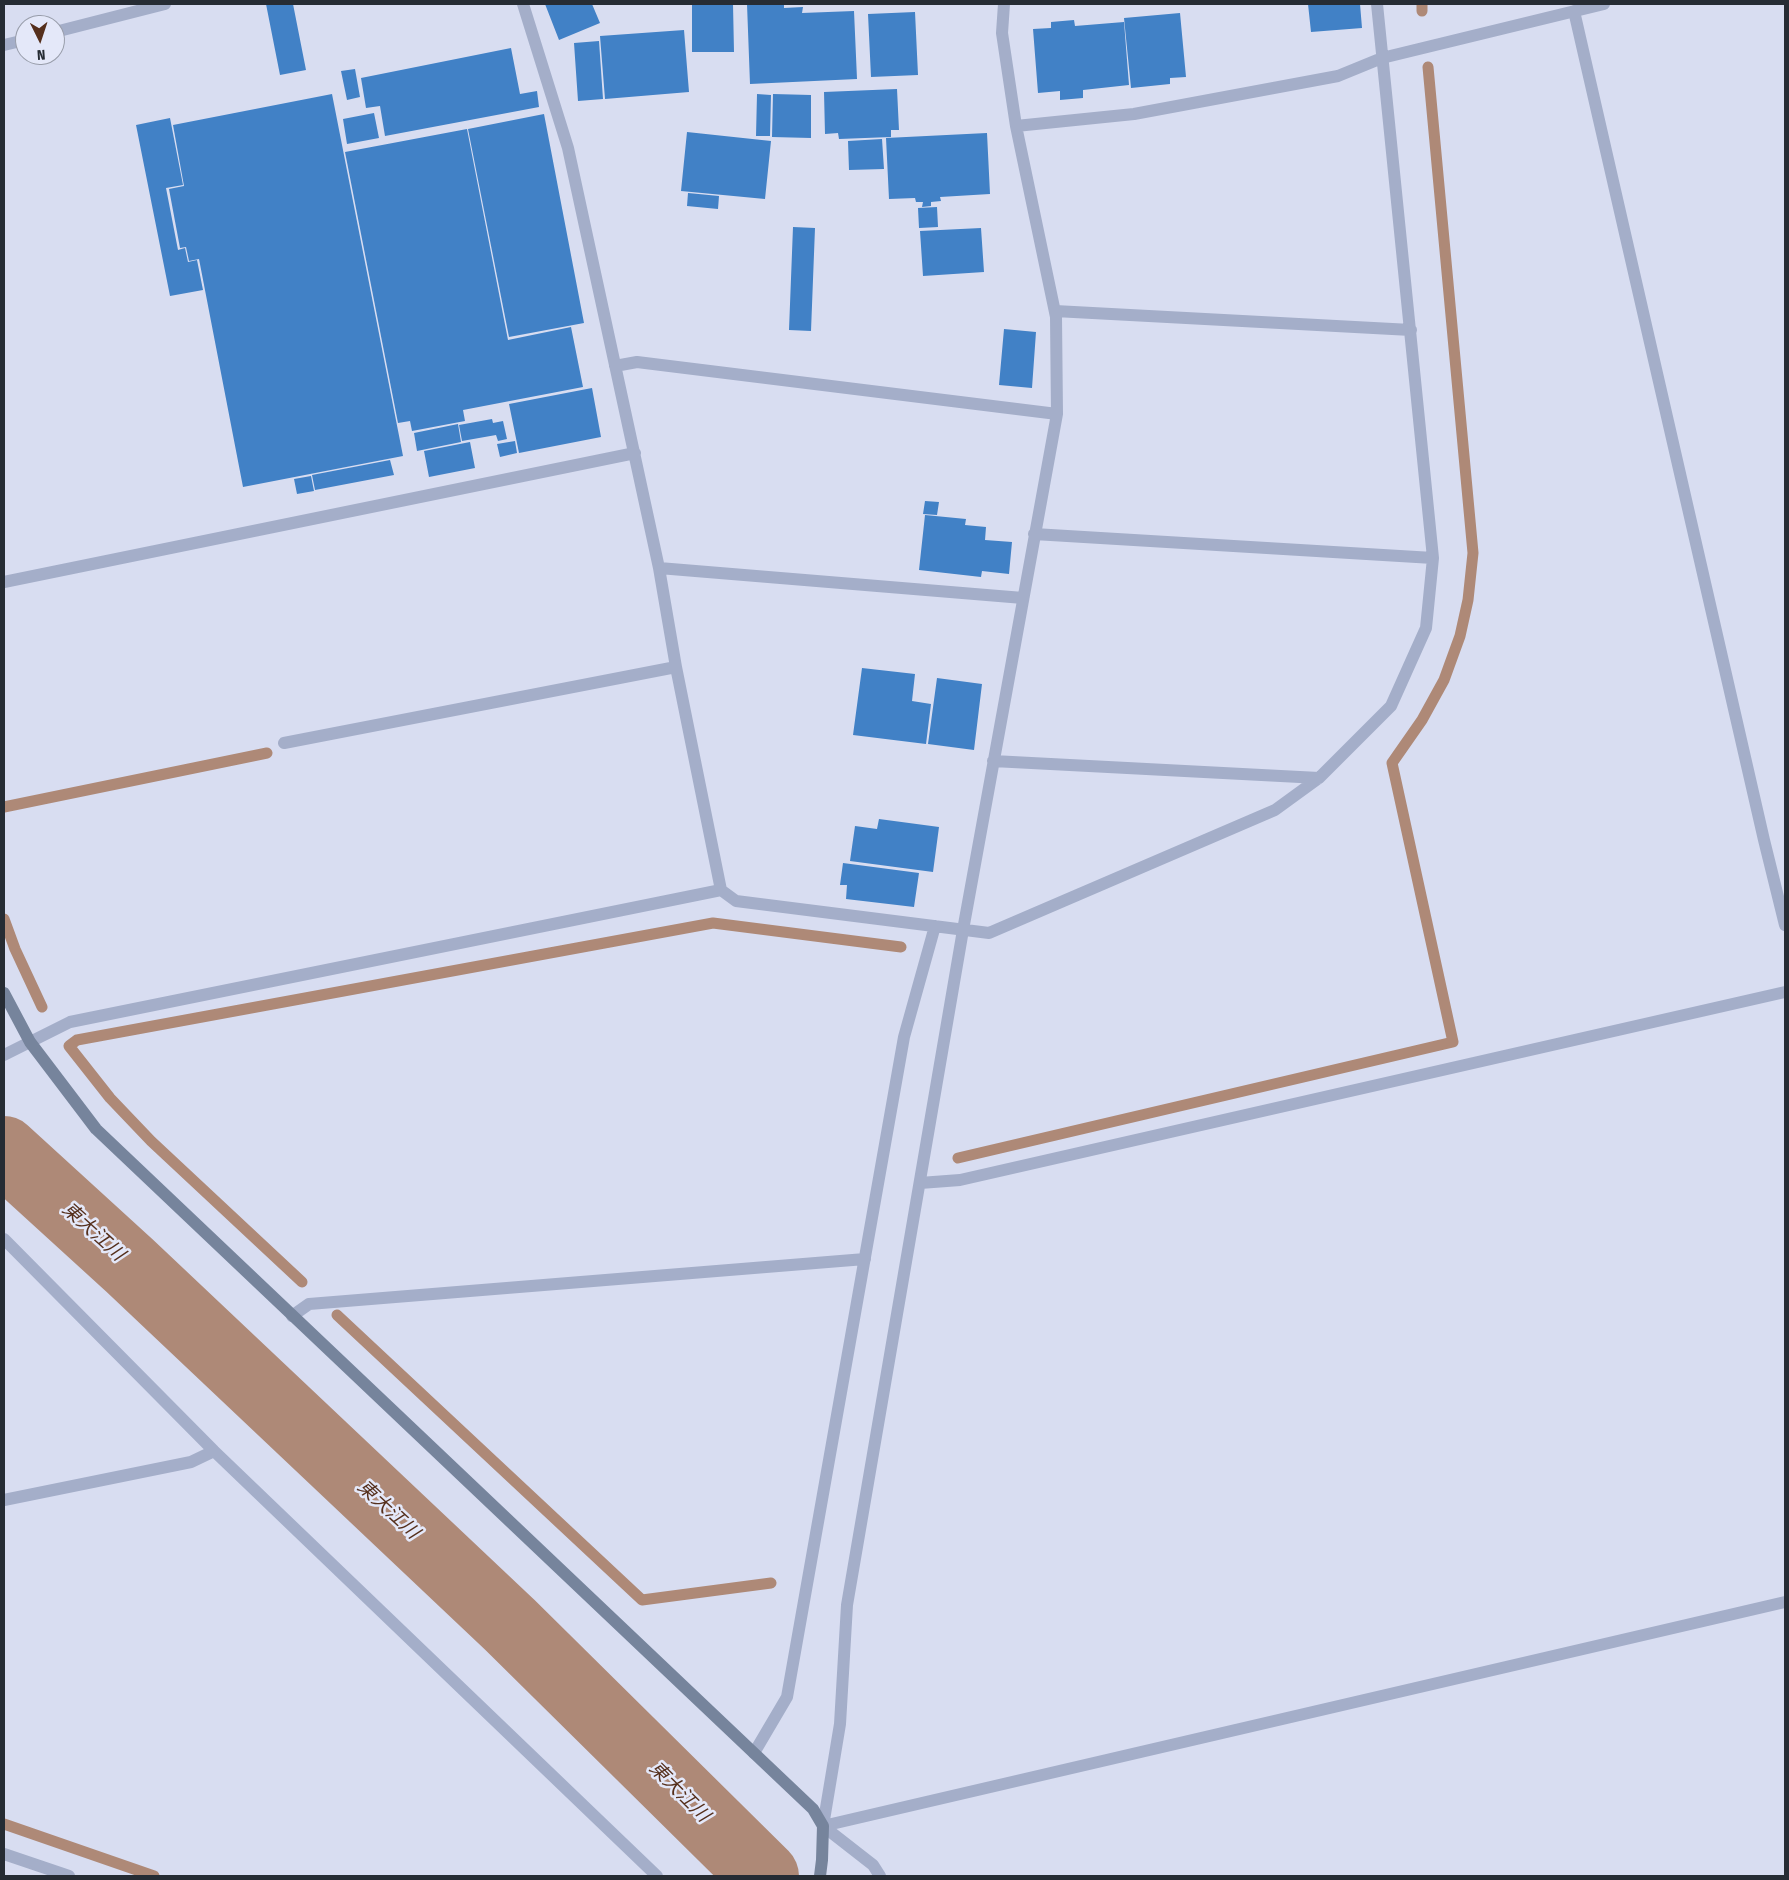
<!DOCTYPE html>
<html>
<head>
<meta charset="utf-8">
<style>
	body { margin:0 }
	#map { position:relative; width:1789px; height:1880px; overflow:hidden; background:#d8ddf1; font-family:"Fira Sans Condensed",sans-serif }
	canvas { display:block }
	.frame { position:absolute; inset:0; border:5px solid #262c34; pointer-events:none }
	.north { position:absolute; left:15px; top:15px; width:50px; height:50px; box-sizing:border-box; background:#e4e8f9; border:1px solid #989daa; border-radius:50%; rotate:176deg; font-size:14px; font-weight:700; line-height:20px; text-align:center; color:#262c34 }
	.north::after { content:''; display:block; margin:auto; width:18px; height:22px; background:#552f1c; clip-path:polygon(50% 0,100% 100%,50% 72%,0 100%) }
</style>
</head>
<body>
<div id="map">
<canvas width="1789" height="1880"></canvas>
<div class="frame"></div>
<div class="north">N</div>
</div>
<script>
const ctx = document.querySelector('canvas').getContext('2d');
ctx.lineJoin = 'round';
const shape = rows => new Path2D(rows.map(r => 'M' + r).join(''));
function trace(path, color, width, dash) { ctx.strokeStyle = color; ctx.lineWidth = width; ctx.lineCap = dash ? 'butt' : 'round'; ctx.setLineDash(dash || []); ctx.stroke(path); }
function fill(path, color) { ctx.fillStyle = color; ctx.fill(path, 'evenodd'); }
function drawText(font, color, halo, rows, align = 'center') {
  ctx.font = font + ' "Fira Sans Condensed","Noto Sans JP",sans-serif'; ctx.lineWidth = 5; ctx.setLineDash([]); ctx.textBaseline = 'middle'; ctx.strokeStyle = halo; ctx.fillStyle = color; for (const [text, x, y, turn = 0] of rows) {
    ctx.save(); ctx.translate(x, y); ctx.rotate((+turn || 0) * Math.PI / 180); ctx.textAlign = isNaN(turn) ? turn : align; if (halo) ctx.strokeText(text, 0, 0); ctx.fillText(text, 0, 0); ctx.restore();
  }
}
const stream = shape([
	[1422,4,1422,11],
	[4,807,267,753],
	[4,919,15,949,42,1007],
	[958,1158,1453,1042,1392,763,1422,720,1444,680,1460,636,1468,600,1473,553,1428,67],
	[302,1282,151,1141,110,1098,69,1046,77,1040,713,923,901,947],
	[337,1315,642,1600,771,1583],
	[4,1824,154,1876]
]);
const river = shape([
	[4,1151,130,1266,510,1625,764,1876]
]);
const building = shape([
	[266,4,293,4,306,70,280,75],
	[545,4,592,4,600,23,559,40],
	[692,4,733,4,734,52,692,52],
	[747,4,784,4,784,8,803,7,802,13,854,11,857,79,750,84],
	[1308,4,1360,4,1362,28,1311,32],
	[915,12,918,75,871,77,868,14],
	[1180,13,1186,77,1170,78,1170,84,1131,88,1124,18],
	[1074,20,1075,26,1124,22,1129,85,1083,90,1083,98,1060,100,1060,91,1038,93,1033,29,1051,28,1051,22],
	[684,30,689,92,605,99,600,36],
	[599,41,603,99,578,101,574,43],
	[511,48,520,94,537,91,539,107,385,136,380,106,366,108,361,78],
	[355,69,360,97,347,100,341,71],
	[897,89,899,130,891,130,891,137,839,139,838,133,825,134,824,92],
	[332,94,403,456,243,487,199,259,189,261,186,247,180,248,169,189,184,186,173,125],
	[757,94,771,95,770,136,756,136],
	[773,94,811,95,811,138,772,137],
	[374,113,379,138,347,144,343,119],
	[544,114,584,323,509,337,468,129],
	[170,118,183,185,166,188,178,250,185,248,188,262,197,260,203,290,170,296,136,125],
	[467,129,508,340,571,327,583,387,463,410,465,421,412,431,410,421,398,423,345,152],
	[687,132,771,141,765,199,681,191],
	[987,133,990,194,940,197,941,201,931,202,931,206,922,207,923,202,916,202,915,198,889,199,886,138],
	[882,139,884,169,849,170,848,141],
	[688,193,719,196,718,209,687,206],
	[937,207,938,227,919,228,918,208],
	[793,227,815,228,811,331,789,330],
	[981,228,984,272,923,276,920,231],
	[1004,329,1036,332,1032,388,999,385],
	[592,388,601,437,519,453,509,404],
	[492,419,493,423,503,421,507,439,498,441,496,435,462,441,459,425],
	[458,424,461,442,417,451,414,433],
	[515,441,517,453,500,457,497,444],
	[470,442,475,468,429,477,424,451],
	[390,460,394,475,315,490,312,475],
	[311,476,314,491,297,494,294,479],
	[925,501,939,502,937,515,923,514],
	[925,515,966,519,965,525,986,527,985,540,1012,542,1009,574,982,571,981,577,919,570],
	[862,668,915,674,912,701,931,704,926,744,853,735],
	[937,678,982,684,974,750,928,744],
	[879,819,939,827,933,872,850,861,855,826,877,829],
	[843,863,919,873,914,907,846,899,847,885,840,885]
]);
const street = shape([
	[523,4,568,148,659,568,676,667,721,890],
	[1574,11,1764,840,1785,925],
	[55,32,165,4],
	[4,45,25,40],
	[1016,126,1134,114,1338,76,1382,58,1604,4],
	[1055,311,1411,330],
	[615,366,637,362,1057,414],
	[1034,534,1433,558],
	[659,568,1023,598],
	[4,582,635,453],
	[284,743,676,667],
	[993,761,1319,778],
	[4,1055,70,1022,721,890,736,901,989,933,1275,810,1319,778,1391,706,1426,628,1433,558,1377,4],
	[920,1183,960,1180,1785,992],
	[4,1239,214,1451,657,1876],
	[292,1316,309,1304,865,1259],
	[4,1500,191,1462,214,1451],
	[754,1753,787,1697,904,1037,935,926],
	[823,1826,840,1724,847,1605,963,930,1057,414,1056,317,1016,126,1002,33,1004,4],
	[823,1826,1785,1602],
	[823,1826,873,1865,880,1876],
	[4,1854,69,1876]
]);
const secondary = shape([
	[4,993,30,1042,96,1129,813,1809,823,1826,822,1860,820,1876]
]);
const waterNames = [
	["東大江川",93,1232,42],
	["東大江川",388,1510,43],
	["東大江川",679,1792,45]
];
trace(stream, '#ae8977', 11);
trace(river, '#ae8977', 70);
fill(building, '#4181c6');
trace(street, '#a4aec9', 12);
trace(secondary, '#76849c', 12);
drawText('italic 19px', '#552f1c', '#e4e8f9', waterNames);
</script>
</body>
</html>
